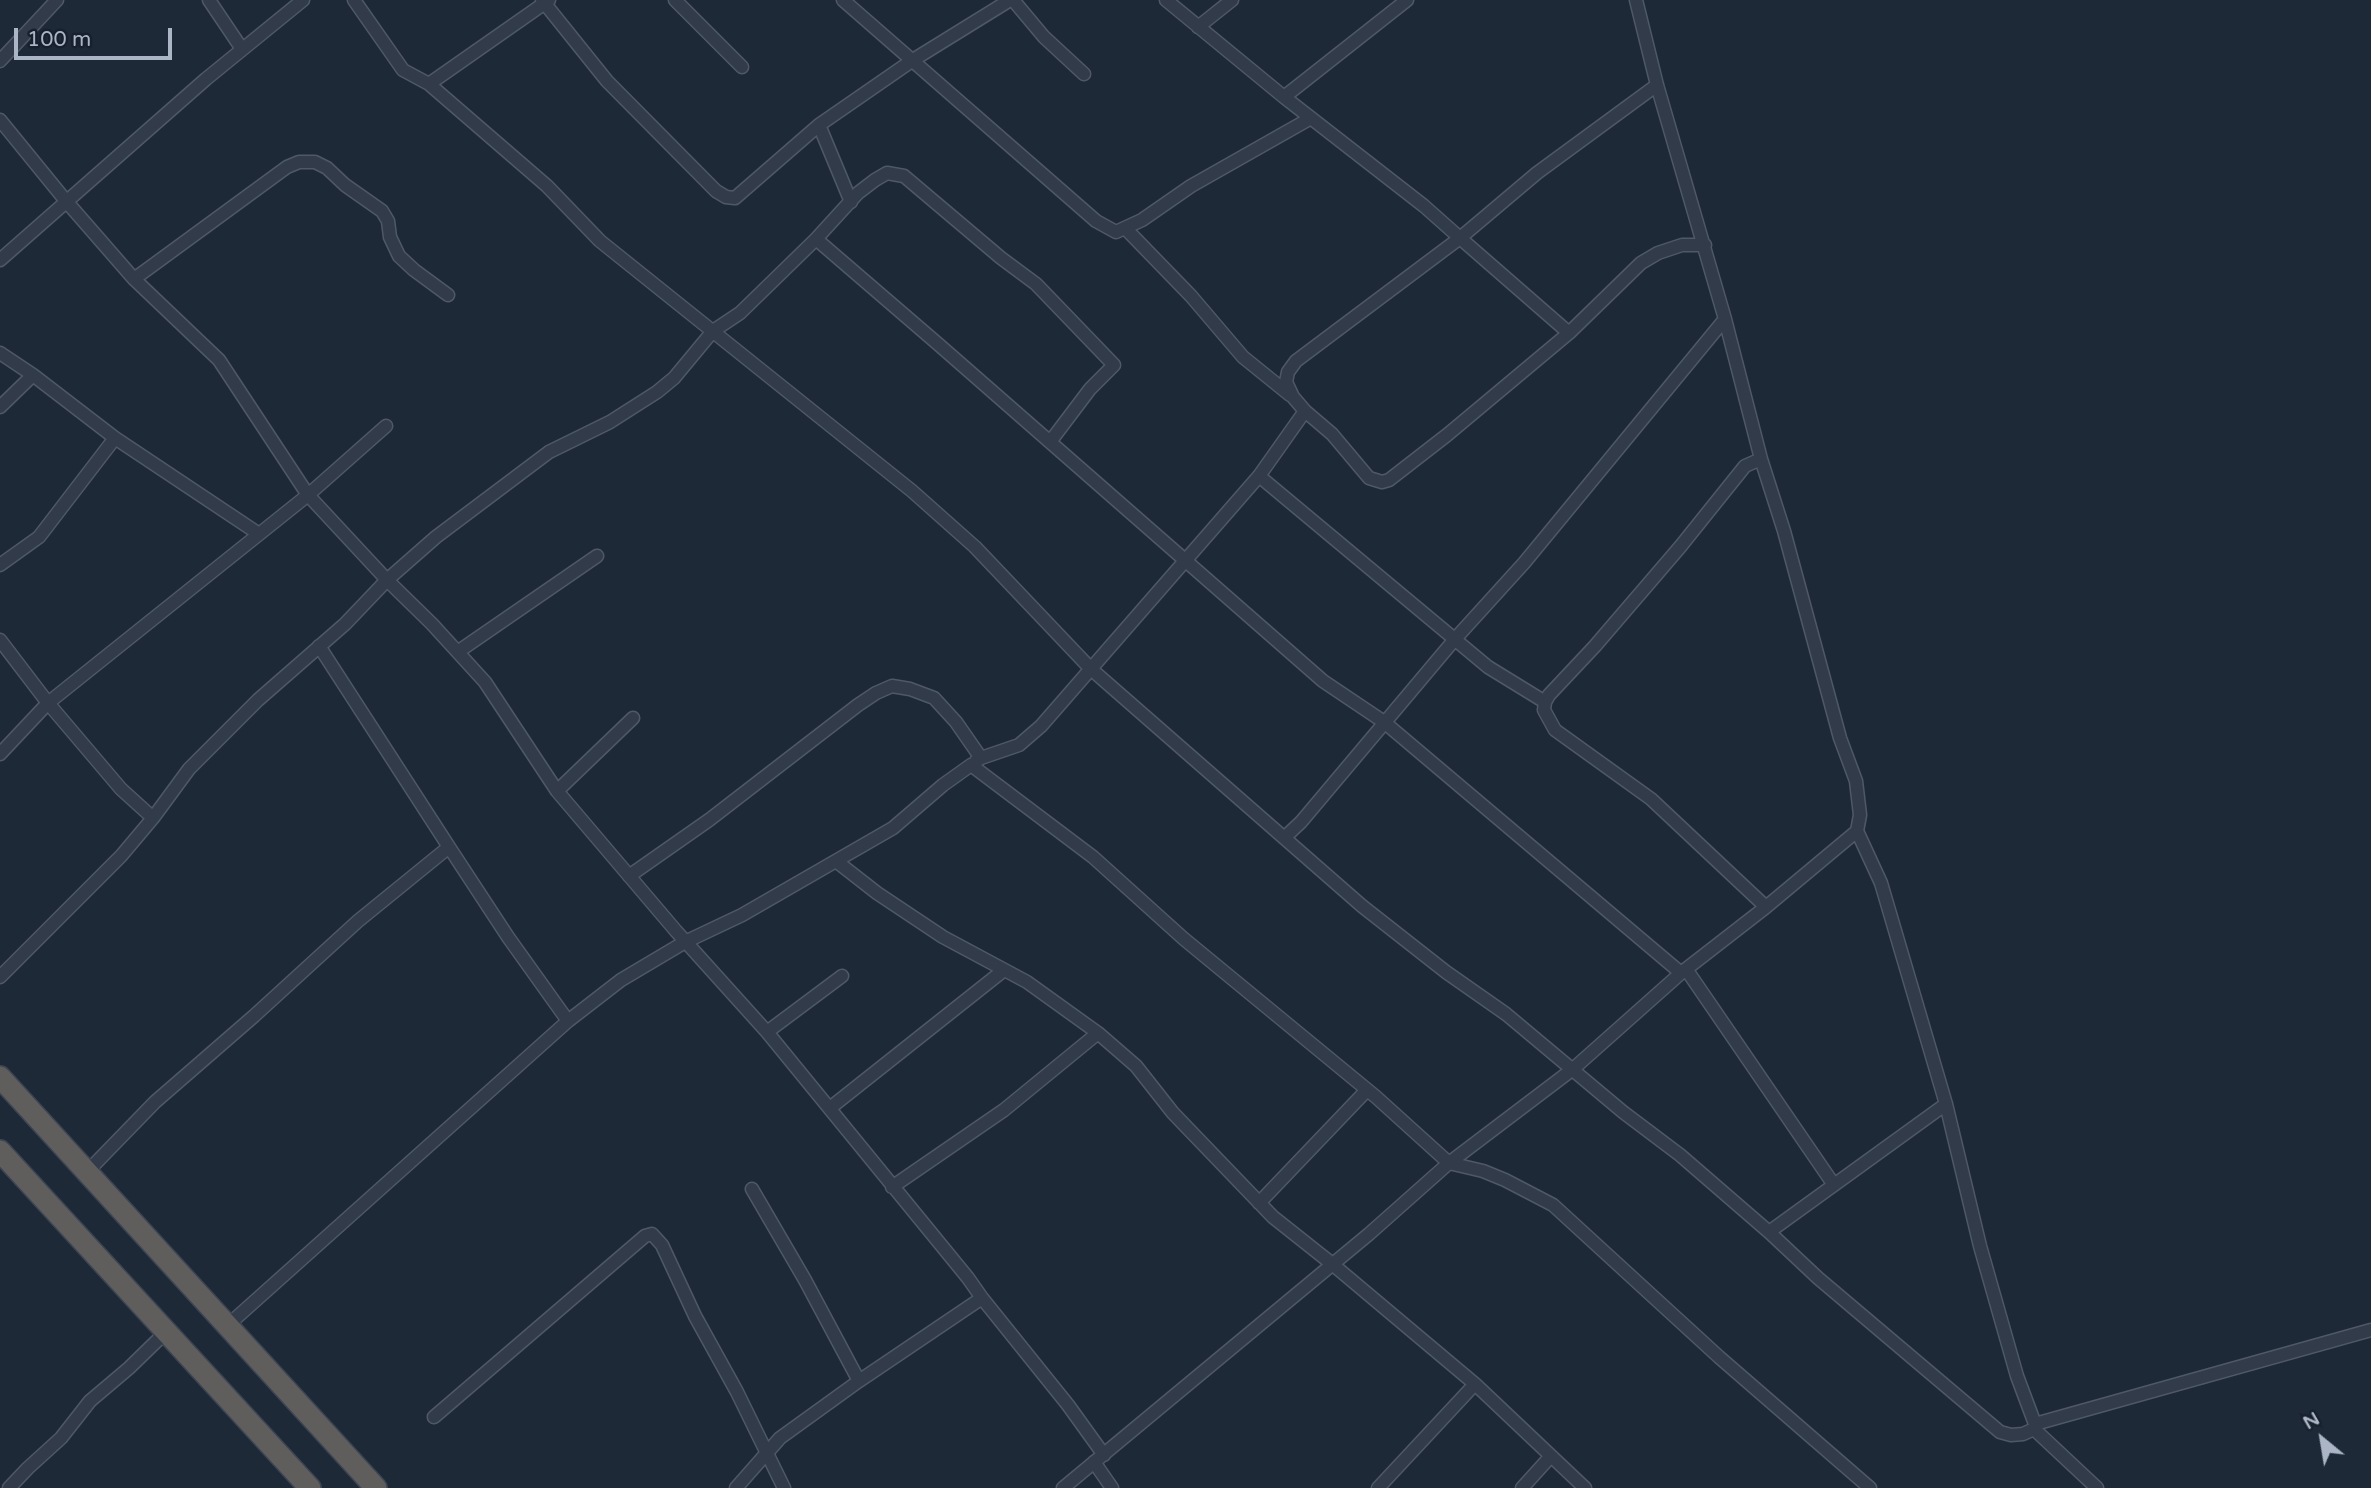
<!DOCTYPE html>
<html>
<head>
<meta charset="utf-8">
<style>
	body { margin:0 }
	#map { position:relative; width:2371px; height:1488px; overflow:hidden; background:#1e2938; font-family:"Varela Round",sans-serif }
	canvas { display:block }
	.north { position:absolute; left:2287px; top:1404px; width:70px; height:70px; -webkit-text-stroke:5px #17202d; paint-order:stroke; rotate:330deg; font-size:19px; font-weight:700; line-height:28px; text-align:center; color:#abb5c6 }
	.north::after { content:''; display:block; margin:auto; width:24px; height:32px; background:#abb5c6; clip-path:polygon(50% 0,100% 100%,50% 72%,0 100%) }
	.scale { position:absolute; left:14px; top:28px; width:158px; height:32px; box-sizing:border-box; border:4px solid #abb5c6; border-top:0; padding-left:9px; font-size:21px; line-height:24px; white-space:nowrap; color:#abb5c6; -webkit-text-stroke:5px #17202d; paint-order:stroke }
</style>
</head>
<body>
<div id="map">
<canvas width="2371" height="1488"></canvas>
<div class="north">N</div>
<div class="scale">100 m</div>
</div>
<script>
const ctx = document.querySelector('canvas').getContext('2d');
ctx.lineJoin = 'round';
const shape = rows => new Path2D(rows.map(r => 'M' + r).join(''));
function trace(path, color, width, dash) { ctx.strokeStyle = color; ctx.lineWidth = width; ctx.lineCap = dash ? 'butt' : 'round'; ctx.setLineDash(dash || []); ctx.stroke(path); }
const minor = shape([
	[209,0,242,49],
	[354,0,403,70,429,84,549,0],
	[542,0,607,81,716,191,726,197,735,198,819,125,913,60,1010,0],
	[675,0,742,67],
	[843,0,1096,221,1116,232,1142,220,1191,186,1311,118],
	[1013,0,1044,37,1084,74],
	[1166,0,1284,97,1424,206,1460,238,1537,173,1657,85],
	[1198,27,1232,0],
	[0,61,57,0],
	[429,84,547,186,600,241,912,491,975,547,1091,669,1362,906,1446,972,1506,1014,1623,1112,1680,1155,1769,1232,1818,1278,2000,1432,2011,1435,2023,1434,2034,1429,2035,1424,2017,1376,1980,1246,1946,1104,1881,883,1857,831],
	[1284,97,1407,0],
	[0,120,66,201,134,279,219,360,308,495,386,426],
	[819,125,851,202],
	[1126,229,1191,296,1243,357,1290,395],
	[0,260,206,79,303,0],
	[134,279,287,167,299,162,315,162,327,168,345,185,382,211,388,221,390,237,399,256,414,270,448,295],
	[0,353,33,375,115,438,259,534],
	[0,407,33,375],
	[1305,411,1332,434,1369,478,1382,482,1389,480,1447,435,1569,333,1641,263,1658,253,1682,245,1705,245],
	[1050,442,1090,389,1114,365,1036,284,1001,258,904,176,887,173,875,180,858,193,816,239,938,344,1050,442,1323,681,1384,722,1681,973],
	[1761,459,1745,466,1680,547,1595,646,1549,695,1545,702,1544,710,1555,730,1651,799,1766,907],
	[1259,476,1488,667,1545,702],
	[0,565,39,537,115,438],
	[0,640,48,703,121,789,153,818],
	[459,651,597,556],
	[0,754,48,703,308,495,387,580,436,537,549,452,610,422,657,392,674,378,713,331,740,313,816,239],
	[981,758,1019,745,1041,726,1259,476,1305,411,1293,397,1286,382,1288,372,1296,361,1460,238,1569,333],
	[557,791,633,718],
	[1284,838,1301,822,1455,639,1524,563,1725,319],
	[449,847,508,937,568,1021],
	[836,861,877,893,943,937,1027,982,1098,1033,1136,1066,1173,1113,1273,1217,1331,1263,1475,1384,1585,1488],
	[629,876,709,820,858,705,876,693,892,686,910,689,934,698,956,722,981,758,976,761],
	[1686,969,1834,1185],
	[0,977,121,856,153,818,189,769,258,700,345,624,387,580,432,624,485,682,557,791,676,931,767,1032,968,1278,982,1298,859,1381,780,1438,736,1488],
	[767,1032,842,976],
	[830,1108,1004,970],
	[87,1172,155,1102,254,1016,358,921,449,847,319,646],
	[892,1187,1004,1110,1098,1033],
	[752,1189,805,1280,859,1381],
	[1259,1203,1367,1090],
	[1769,1232,1946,1104],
	[982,1298,1068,1405,1104,1455],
	[227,1326,568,1021,621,980,685,942,742,915,893,828,943,785,971,765,1093,857,1184,939,1376,1097,1449,1163,1483,1171,1505,1180,1553,1205,1719,1357,1870,1488],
	[434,1417,645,1236,652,1234,662,1245,695,1316,737,1392,784,1488],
	[2035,1424,2371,1330],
	[2034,1429,2097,1488],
	[1094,1462,1112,1488],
	[9,1488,28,1468,61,1438,90,1401,129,1368,166,1332],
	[1063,1488,1369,1234,1449,1163,1573,1069,1681,973,1766,907,1857,831,1860,815,1856,781,1840,738,1784,531,1761,459,1725,319,1657,85,1636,0],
	[1378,1488,1475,1384],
	[1522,1488,1551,1456]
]);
const trunk = shape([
	[0,1077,376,1488],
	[0,1151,310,1488]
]);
trace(minor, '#4f5867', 15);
trace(trunk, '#3c4553', 24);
trace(minor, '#313b49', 12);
trace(trunk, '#5f5e5c', 21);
</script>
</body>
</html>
